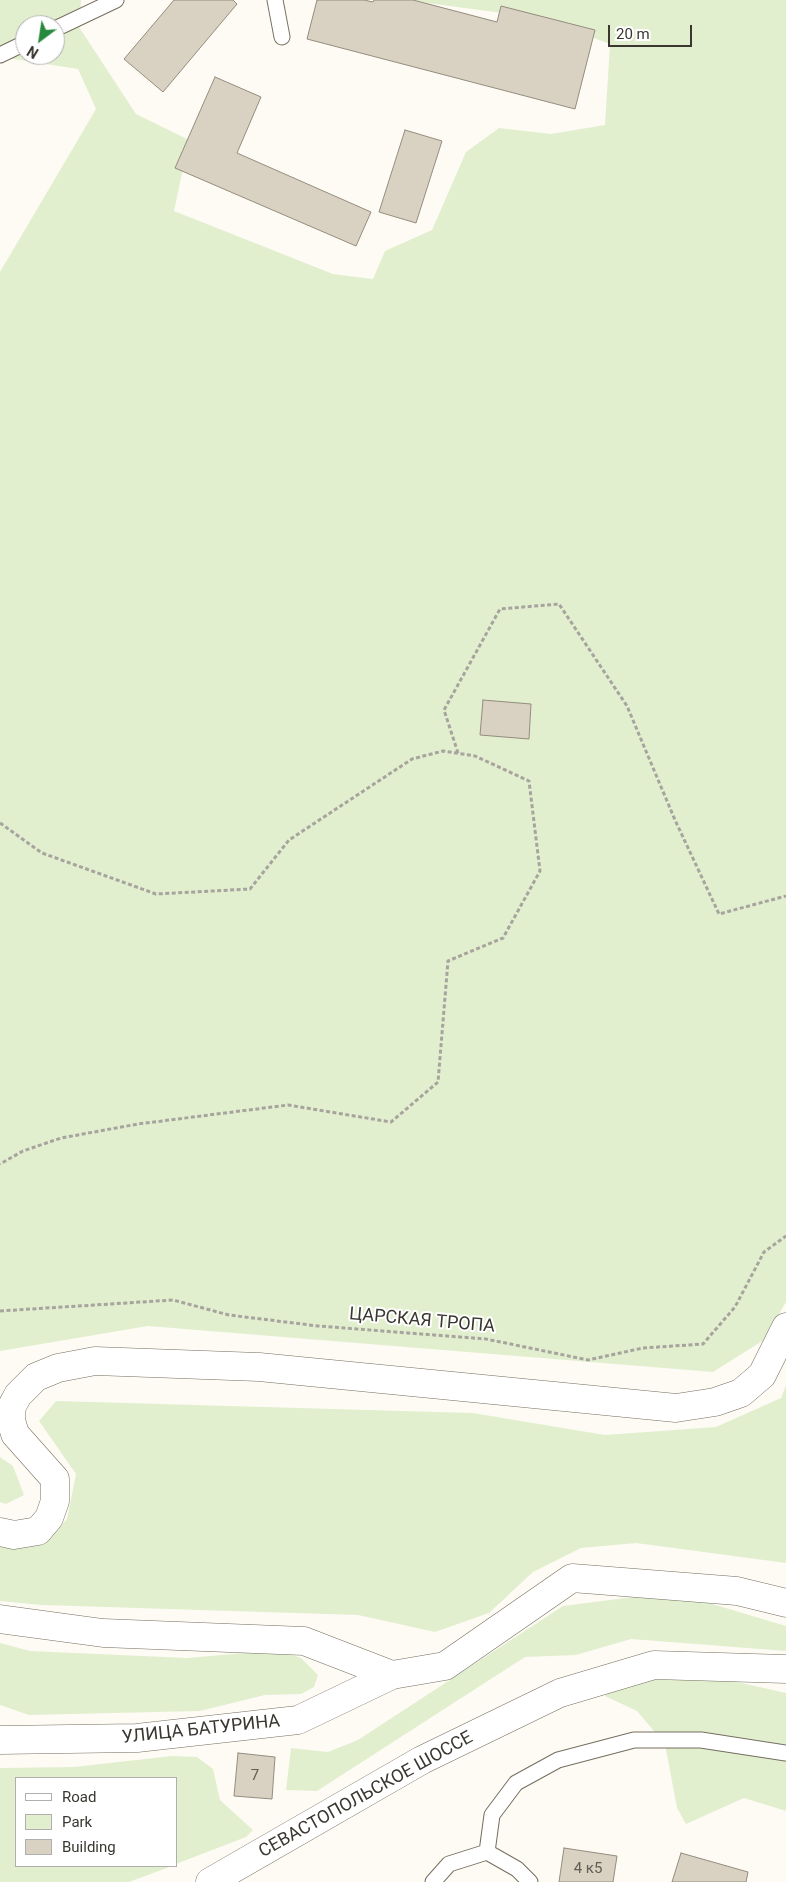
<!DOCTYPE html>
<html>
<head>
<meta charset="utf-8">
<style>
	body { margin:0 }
	#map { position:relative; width:786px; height:1882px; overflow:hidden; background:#fefbf4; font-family:Roboto,sans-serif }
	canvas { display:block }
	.legend { position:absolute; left:15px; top:1777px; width:162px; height:90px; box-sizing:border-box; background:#fff; border:1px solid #b0afad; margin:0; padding:6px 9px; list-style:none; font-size:15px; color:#3a3731 }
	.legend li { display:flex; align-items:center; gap:10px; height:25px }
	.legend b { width:25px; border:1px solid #b0afad }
	.north { position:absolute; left:15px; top:15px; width:50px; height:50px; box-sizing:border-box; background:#fff; border:1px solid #b0afad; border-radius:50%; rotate:211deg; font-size:14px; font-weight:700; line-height:20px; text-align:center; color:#3a3731 }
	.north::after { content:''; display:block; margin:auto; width:18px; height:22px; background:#27893d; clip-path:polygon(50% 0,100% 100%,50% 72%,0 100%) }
	.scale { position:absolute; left:608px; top:25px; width:84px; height:22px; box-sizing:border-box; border:2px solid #3a3731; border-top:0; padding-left:6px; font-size:15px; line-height:18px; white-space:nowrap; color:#3a3731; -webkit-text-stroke:4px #fff; paint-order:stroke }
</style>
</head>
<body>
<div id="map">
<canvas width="786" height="1882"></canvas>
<ul class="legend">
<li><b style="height:6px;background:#fff"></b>Road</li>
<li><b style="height:14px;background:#e2efcf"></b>Park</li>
<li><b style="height:14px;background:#d9d1c2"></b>Building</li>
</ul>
<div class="north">N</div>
<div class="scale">20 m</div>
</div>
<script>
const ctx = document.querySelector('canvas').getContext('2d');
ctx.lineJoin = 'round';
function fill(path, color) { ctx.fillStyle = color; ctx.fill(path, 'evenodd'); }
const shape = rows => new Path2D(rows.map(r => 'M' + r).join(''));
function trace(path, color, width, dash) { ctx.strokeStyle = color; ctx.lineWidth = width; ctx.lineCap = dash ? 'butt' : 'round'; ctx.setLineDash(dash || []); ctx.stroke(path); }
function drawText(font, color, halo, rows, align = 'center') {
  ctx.font = font + ' Roboto,sans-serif'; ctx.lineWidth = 4; ctx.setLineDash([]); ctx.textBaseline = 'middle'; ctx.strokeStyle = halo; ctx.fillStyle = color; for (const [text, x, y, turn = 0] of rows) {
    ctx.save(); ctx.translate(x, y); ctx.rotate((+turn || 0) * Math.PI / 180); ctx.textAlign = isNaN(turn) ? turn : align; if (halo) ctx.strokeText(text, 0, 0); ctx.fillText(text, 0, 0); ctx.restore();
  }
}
const green = shape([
	[0,0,81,0,79,27,136,114,189,140,174,211,333,274,373,279,385,251,432,230,466,152,499,128,551,134,605,125,610,44,540,18,404,0,786,0,786,1302,764,1340,713,1372,148,1326,0,1351,0,272,96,109,78,69,0,57],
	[25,25,55,25,55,55,25,55],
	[483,700,531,705,529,739],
	[786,1385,786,1563,636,1543,581,1548,533,1572,489,1613,435,1632,358,1615,42,1605,0,1601,0,1547,45,1543,67,1519,76,1474,39,1421,56,1401,473,1413,605,1435,716,1427,781,1398],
	[0,1457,13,1466,24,1495,6,1504,0,1502],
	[672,1592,786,1626,786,1651,631,1639,576,1655,525,1657,317,1791,286,1790,291,1748,328,1752,358,1740,563,1606],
	[0,1643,30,1651,187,1658,279,1650,301,1658,318,1675,314,1687,301,1694,265,1695,200,1711,29,1715,0,1705],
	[724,1679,786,1693,786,1811,744,1798,686,1824,677,1808,665,1744,637,1711,605,1696,610,1687,630,1680],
	[172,1756,197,1757,213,1769,220,1800,253,1830,246,1837,176,1864,176,1778,16,1778,16,1866,172,1866,129,1882,0,1882,0,1768,74,1767]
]);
const building = shape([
	[174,0,233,0,237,4,163,92,124,59,174,0],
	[317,0,364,0,373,2,374,0,413,0,497,22,501,6,595,30,575,109,307,39,317,0],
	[215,77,261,97,237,153,371,212,356,246,175,168,215,77],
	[405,130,442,141,416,223,379,212,405,130],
	[483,700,531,704,529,739,480,735,483,700],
	[238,1753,275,1757,272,1799,234,1796,238,1753],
	[564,1848,617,1856,613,1882,559,1882,564,1848],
	[681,1853,748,1872,746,1882,672,1882,681,1853]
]);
const path = shape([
	[458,753,444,710,500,609,559,604,627,706,675,820,719,914,786,896],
	[0,823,42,853,156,894,250,889,289,840,412,759,443,751,475,756,529,781,540,871,503,938,448,961,438,1082,391,1122,288,1105,138,1124,61,1138,23,1151,0,1164],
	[0,1311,173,1300,229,1315,318,1326,486,1339,588,1360,643,1348,703,1344,735,1307,764,1252,786,1236]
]);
const service = shape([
	[275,0,282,37],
	[55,29,116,0],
	[0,55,25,43],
	[487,1852,492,1815,516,1783,558,1760,634,1740,701,1740,786,1753],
	[433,1882,449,1864,487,1852,517,1869,530,1882]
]);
const minor = shape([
	[0,1532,14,1535,38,1531,49,1518,55,1501,55,1479,15,1434,11,1420,11,1408,18,1395,36,1377,58,1368,95,1361,259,1367,676,1408,715,1402,741,1393,762,1375,786,1327],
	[0,1619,103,1633,304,1641,392,1675,445,1666,572,1578,737,1591,786,1603],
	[0,1740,137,1738,298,1720,392,1675]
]);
const secondary = shape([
	[210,1882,422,1760,560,1693,654,1665,786,1669]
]);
const numberNames = [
	["7",255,1776],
	["4 к5",588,1869]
];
const streetNames = [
	["ЦАРСКАЯ ТРОПА",422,1321,5],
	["УЛИЦА БАТУРИНА",201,1730,-6],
	["СЕВАСТОПОЛЬСКОЕ ШОССЕ",366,1795,-29]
];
fill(green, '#e2efcf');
fill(building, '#d9d1c2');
trace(building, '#948c7e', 1);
trace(service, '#756e60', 17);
trace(minor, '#756e60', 29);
trace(secondary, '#756e60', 29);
trace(path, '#a7a49e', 3, [4, 2.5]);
trace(service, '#fff', 15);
trace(minor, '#fff', 28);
trace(secondary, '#fff', 28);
drawText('15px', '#625e55', null, numberNames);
drawText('18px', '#3a3731', '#fff', streetNames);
</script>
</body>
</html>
